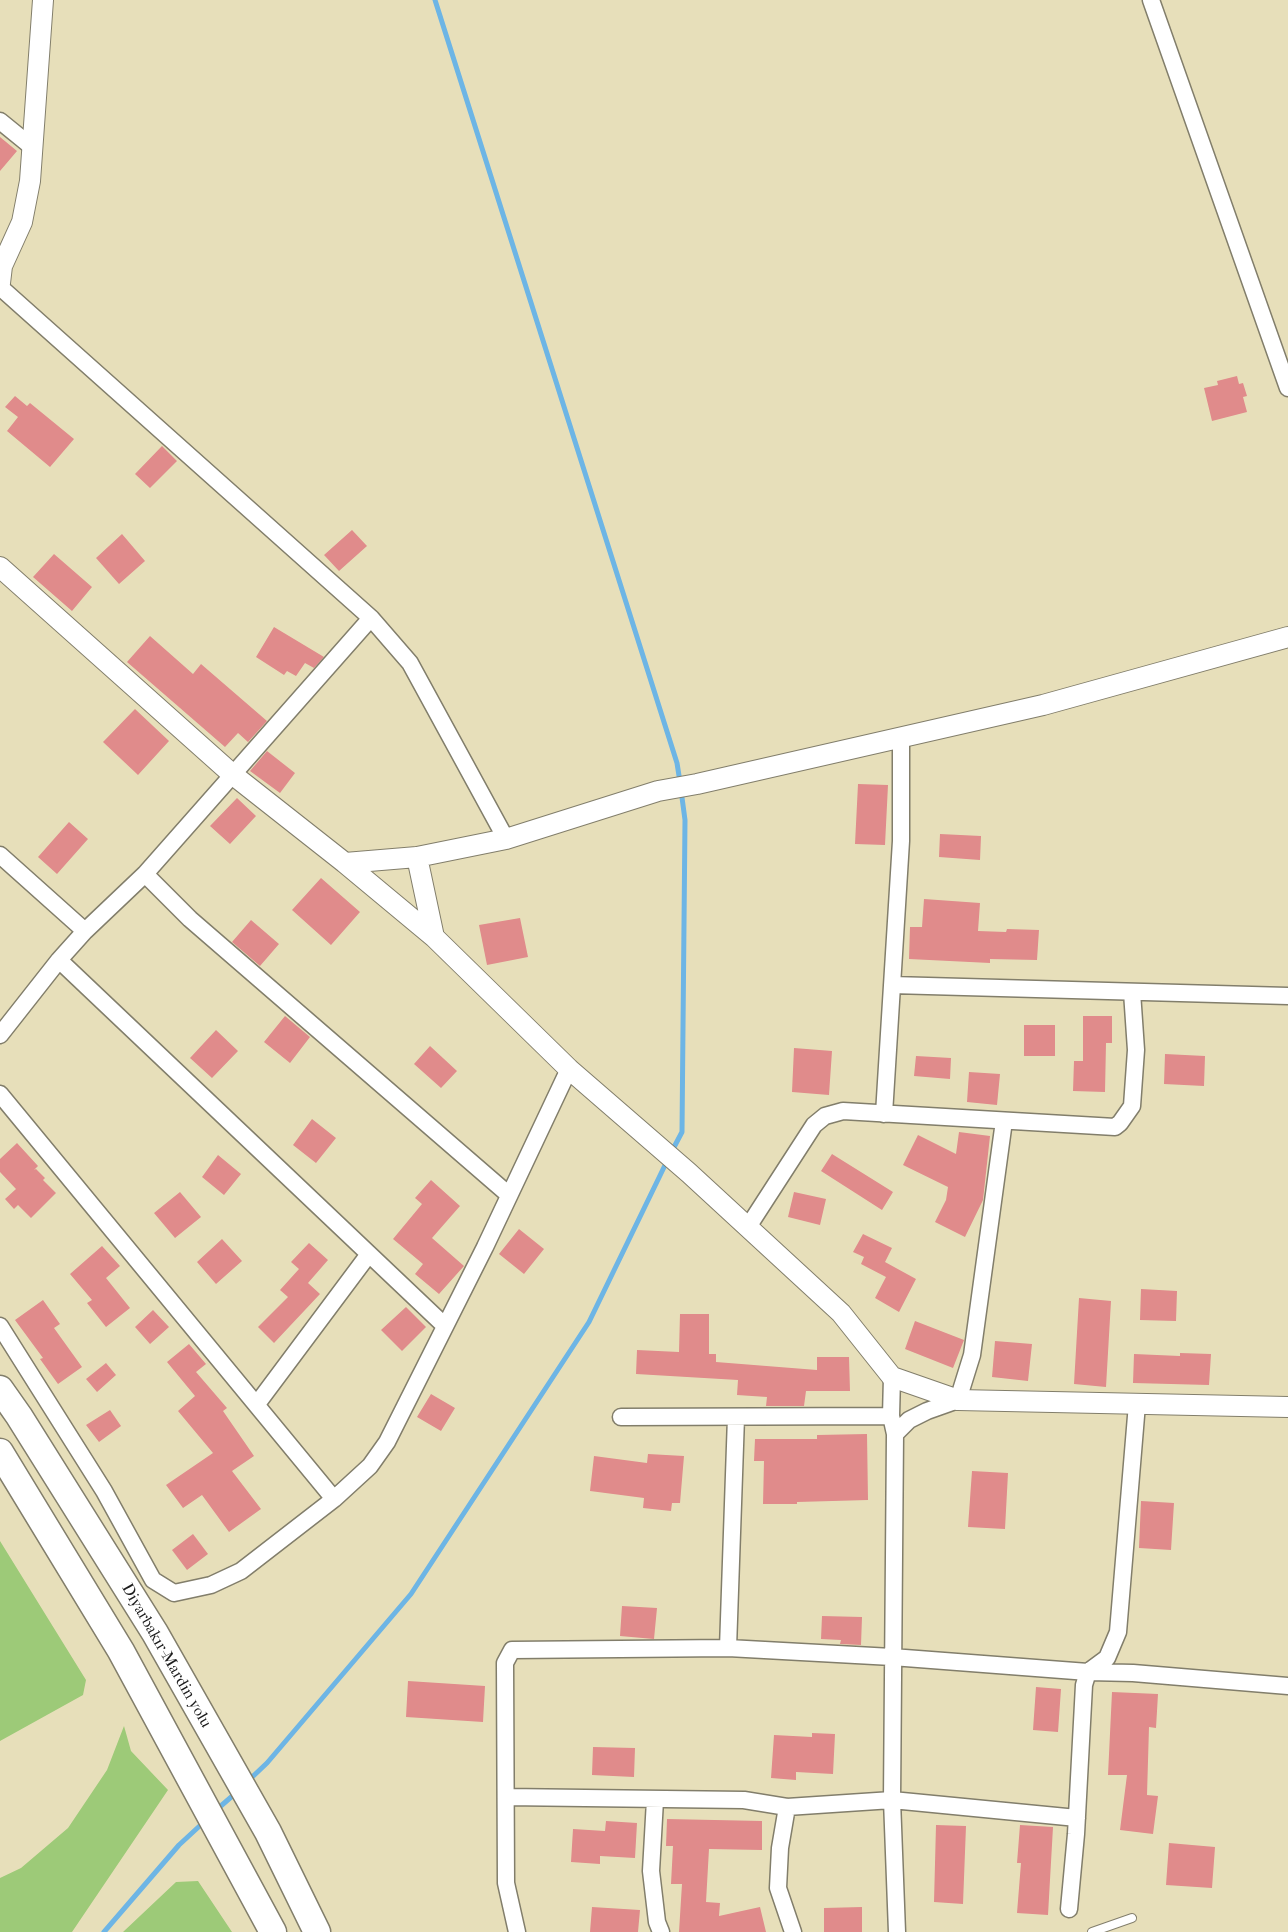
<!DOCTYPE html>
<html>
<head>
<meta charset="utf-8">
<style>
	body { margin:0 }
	canvas { display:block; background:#e7dfba }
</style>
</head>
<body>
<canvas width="1288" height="1932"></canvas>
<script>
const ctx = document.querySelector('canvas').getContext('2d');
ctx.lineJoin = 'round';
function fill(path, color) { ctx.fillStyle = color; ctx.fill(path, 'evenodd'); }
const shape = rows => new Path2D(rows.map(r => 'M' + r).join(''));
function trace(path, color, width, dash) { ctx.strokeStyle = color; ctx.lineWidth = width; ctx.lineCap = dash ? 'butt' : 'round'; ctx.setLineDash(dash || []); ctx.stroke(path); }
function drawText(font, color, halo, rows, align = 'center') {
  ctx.font = font + ' "IM FELL French Canon",serif'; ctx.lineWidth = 4.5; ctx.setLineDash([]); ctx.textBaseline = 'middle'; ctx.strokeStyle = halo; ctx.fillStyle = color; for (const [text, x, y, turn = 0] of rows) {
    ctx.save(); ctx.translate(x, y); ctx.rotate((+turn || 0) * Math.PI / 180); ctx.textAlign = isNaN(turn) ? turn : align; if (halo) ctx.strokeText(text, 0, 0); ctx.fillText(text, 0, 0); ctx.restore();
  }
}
const green = shape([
	[0,1541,86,1680,83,1695,0,1741],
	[124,1726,131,1751,168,1790,72,1932,0,1932,0,1878,21,1868,68,1828,107,1770],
	[198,1881,232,1932,123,1932,176,1882]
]);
const stream = shape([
	[435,0,677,763,680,782],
	[672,1151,682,1132,685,820,681,790],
	[248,1781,267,1763,411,1594,589,1322,668,1159],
	[215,1811,237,1792],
	[104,1932,179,1845,205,1821]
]);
const building = shape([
	[0,137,17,151,0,171],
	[1237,376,1239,384,1243,383,1247,396,1243,397,1247,412,1212,421,1204,388,1218,385,1217,381],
	[15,396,27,406,30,403,74,439,50,467,7,431,18,417,5,407],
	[162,446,177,461,150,488,135,474],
	[352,530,367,546,339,571,324,555],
	[122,534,145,561,119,584,96,558],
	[54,554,92,587,72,611,33,577],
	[274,627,324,657,314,668,305,663,296,676,287,671,284,675,256,657],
	[150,636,193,674,201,664,267,721,248,742,238,733,225,747,127,662],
	[135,709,169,741,138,775,103,742],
	[267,751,295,773,280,793,250,771],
	[858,784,888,785,885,845,855,844],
	[237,798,256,816,230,844,210,826],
	[69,822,88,839,57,874,38,857],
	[940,834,981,836,980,860,939,857],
	[321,878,360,912,331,945,292,910],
	[924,899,980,903,978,931,1006,932,1007,929,1039,930,1037,960,990,959,990,963,909,959,910,927,922,927],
	[520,918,528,957,487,965,479,925],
	[251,920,279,944,260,966,232,942],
	[285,1016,310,1037,290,1063,264,1042],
	[1083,1016,1112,1016,1112,1043,1106,1043,1105,1092,1073,1091,1074,1061,1083,1061],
	[1024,1025,1055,1025,1055,1056,1024,1056],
	[216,1030,238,1051,212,1078,190,1058],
	[430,1046,457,1071,441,1088,414,1064],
	[794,1048,832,1051,829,1095,792,1092],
	[1165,1054,1205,1056,1204,1086,1164,1084],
	[916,1056,951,1058,950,1079,914,1076],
	[969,1072,1000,1074,997,1105,967,1102],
	[312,1119,336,1138,316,1163,293,1145],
	[959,1132,990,1136,983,1200,965,1237,935,1222,946,1200,948,1187,903,1165,918,1135,956,1154],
	[17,1143,38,1166,34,1170,36,1169,45,1178,43,1180,56,1193,31,1218,18,1205,14,1209,5,1199,16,1189,0,1172,0,1159],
	[832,1154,893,1192,882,1210,821,1171],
	[218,1155,241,1174,224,1195,202,1177],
	[431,1180,460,1206,432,1238,464,1266,439,1294,415,1274,423,1264,393,1239,422,1204,415,1198],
	[180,1192,201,1217,175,1238,154,1213],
	[794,1192,826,1199,820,1225,788,1217],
	[519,1229,544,1249,524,1274,499,1254],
	[863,1234,892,1248,885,1262,916,1279,899,1312,875,1298,886,1277,861,1264,864,1257,853,1252],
	[222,1239,242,1261,216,1284,197,1262],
	[309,1243,328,1260,308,1283,320,1294,274,1343,258,1327,288,1297,280,1290,299,1269,291,1262],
	[102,1246,120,1266,106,1278,130,1308,106,1327,87,1303,92,1300,70,1274],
	[1141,1289,1177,1291,1176,1321,1140,1320],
	[1079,1298,1111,1301,1106,1387,1074,1384],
	[43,1300,60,1324,54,1328,82,1367,58,1384,40,1359,43,1358,15,1320],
	[406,1307,426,1327,402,1351,381,1330],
	[153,1310,169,1327,150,1344,135,1327],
	[680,1314,709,1314,709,1354,716,1354,716,1362,817,1370,817,1357,849,1357,850,1391,806,1391,804,1406,766,1406,767,1397,737,1395,738,1380,636,1374,637,1350,679,1352],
	[915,1321,964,1340,953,1368,905,1349],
	[995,1341,1032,1344,1028,1381,992,1377],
	[189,1344,206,1364,196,1372,227,1408,223,1411,254,1456,232,1471,261,1509,229,1532,202,1495,183,1508,166,1485,213,1453,178,1411,195,1396,167,1362],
	[1180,1353,1211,1354,1209,1385,1133,1383,1134,1354,1180,1356],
	[106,1363,116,1375,97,1392,86,1379],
	[431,1394,455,1408,441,1431,417,1417],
	[110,1410,121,1426,99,1442,86,1425],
	[867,1434,868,1500,797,1502,797,1504,763,1504,764,1461,754,1461,755,1439,817,1439,817,1435],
	[648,1454,684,1456,680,1503,672,1503,671,1511,643,1508,644,1498,590,1491,594,1456,647,1463],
	[972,1471,1008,1473,1005,1529,968,1527],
	[1141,1501,1174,1503,1171,1550,1139,1548],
	[193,1534,208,1554,187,1570,172,1550],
	[622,1606,657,1608,654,1639,620,1636],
	[822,1616,862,1617,861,1645,840,1644,841,1640,821,1639],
	[408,1681,485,1686,483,1722,406,1717],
	[1036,1687,1061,1689,1058,1732,1033,1730],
	[1112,1692,1158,1694,1156,1728,1149,1727,1147,1795,1158,1796,1153,1834,1120,1830,1127,1775,1108,1775],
	[812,1733,835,1734,833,1774,796,1772,796,1780,771,1778,774,1735,812,1737],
	[593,1747,635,1748,634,1777,592,1775],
	[667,1819,762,1821,762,1850,709,1849,706,1902,720,1903,719,1916,760,1907,766,1932,679,1932,682,1884,671,1884,673,1846,666,1846],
	[606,1821,637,1823,635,1858,600,1856,600,1864,571,1862,573,1829,605,1831],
	[936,1825,966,1826,963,1904,934,1902],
	[1020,1825,1053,1827,1048,1915,1017,1913,1021,1863,1017,1863],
	[1169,1843,1215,1847,1212,1888,1166,1885],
	[592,1907,640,1910,638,1932,590,1932],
	[862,1907,862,1932,824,1932,824,1908]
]);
const service = shape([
	[1092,1932,1132,1918]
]);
const minor = shape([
	[1151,0,1288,388],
	[0,121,32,147],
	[0,287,371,618,410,663,506,839],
	[0,855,85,931],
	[145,874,190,919,509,1195],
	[59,960,445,1326],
	[892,985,1288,996],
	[0,1035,59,960,85,931,145,874,371,618],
	[0,1094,334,1499],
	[884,1114,901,841,901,738],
	[748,1227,814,1125,825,1116,843,1111,1115,1127,1120,1123,1132,1106,1136,1050,1132,992],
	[0,1326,104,1491,153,1580,174,1593,211,1585,241,1571,334,1499,370,1466,387,1442,485,1247,569,1069],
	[892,1377,891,1416,895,1434,892,1800,897,1932],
	[257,1404,369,1254],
	[621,1417,891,1416],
	[895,1434,909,1420,927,1411,958,1400,972,1355,1004,1121],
	[728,1648,736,1417],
	[506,1797,744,1800,787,1807,892,1800,1077,1818],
	[655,1800,651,1871,657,1922,661,1932],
	[787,1807,780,1848,778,1888,793,1932],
	[1069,1909,1076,1834,1084,1685,1088,1672,1107,1658,1118,1632,1137,1404],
	[517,1932,506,1883,505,1663,512,1650,728,1648,892,1657,1088,1672,1133,1673,1288,1686]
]);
const tertiary = shape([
	[0,283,2,266,22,222,30,181,43,0],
	[0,567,232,774,345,863,434,937,569,1069,689,1173,841,1313,892,1377,958,1400,1288,1407],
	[417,857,434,937],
	[345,863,417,857,506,839,658,791,697,784,1043,705,1288,637]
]);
const trunk = shape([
	[0,1389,19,1416,155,1633,268,1832,317,1932],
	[0,1452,121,1651,273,1932]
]);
const streetNames = [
	["Diyarbakır-Mardin yolu",166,1656,60]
];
fill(green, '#9dca78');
trace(stream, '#6db5e5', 5);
fill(building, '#e08b8b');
trace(service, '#827e6b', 10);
trace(minor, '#827e6b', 19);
trace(tertiary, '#827e6b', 22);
trace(trunk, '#827e6b', 29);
trace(service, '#fff', 8);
trace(minor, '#fff', 16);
trace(tertiary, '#fff', 20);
trace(trunk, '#fff', 26);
drawText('16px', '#1c1c1c', '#fff', streetNames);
</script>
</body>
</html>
